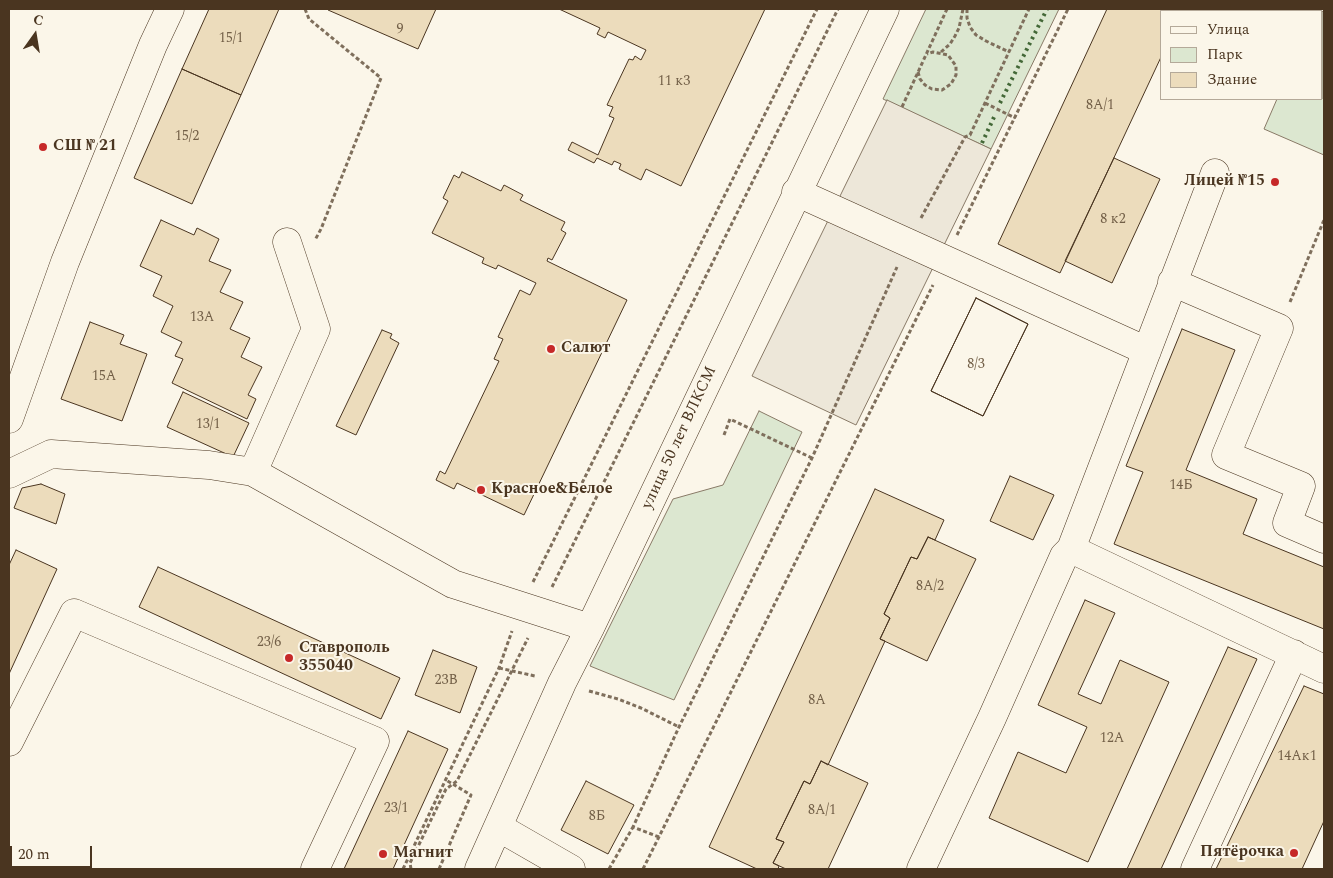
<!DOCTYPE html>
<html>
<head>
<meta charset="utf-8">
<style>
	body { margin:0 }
	#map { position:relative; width:1333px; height:878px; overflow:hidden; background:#fbf6e9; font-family:Spectral,serif }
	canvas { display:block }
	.frame { position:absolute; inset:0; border:10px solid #4a3520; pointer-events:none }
	.legend { position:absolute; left:1160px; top:10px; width:162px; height:90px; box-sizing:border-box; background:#fbf6e9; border:1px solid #b4a999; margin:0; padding:6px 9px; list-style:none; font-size:15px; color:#4a3520 }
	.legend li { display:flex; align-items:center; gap:10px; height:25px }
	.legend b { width:25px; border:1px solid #b4a999 }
	.north { position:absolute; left:10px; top:10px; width:50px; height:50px; -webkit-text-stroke:4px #fbf6e9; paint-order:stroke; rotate:13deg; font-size:14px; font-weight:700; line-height:20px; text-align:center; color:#4a3520 }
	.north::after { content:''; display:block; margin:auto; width:18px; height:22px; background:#4a3520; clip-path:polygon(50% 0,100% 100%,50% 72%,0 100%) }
	.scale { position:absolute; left:10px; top:846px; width:82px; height:22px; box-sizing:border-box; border:2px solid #4a3520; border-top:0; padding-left:6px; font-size:15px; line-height:18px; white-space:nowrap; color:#4a3520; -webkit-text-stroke:4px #fbf6e9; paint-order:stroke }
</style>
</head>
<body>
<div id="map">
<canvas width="1333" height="878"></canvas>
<div class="frame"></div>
<ul class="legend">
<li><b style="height:6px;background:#fbf6e9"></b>Улица</li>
<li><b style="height:14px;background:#dce7d0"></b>Парк</li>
<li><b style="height:14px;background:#ecdcbc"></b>Здание</li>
</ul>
<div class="north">С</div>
<div class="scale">20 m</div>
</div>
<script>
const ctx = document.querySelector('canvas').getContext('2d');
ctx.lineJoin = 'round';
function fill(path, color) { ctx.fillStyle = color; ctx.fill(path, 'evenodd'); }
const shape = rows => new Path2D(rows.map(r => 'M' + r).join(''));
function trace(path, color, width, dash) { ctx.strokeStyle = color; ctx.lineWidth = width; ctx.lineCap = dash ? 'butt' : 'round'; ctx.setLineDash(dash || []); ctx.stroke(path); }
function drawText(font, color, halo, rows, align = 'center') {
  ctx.font = font + ' Spectral,serif'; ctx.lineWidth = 4; ctx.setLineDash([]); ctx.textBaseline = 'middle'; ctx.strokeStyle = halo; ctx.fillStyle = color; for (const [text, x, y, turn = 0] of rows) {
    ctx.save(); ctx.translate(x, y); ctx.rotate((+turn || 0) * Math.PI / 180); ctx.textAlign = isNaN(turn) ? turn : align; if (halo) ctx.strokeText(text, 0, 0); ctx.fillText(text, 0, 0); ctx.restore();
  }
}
const green = shape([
	[926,9,1059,9,991,149,883,99,926,9],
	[1317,9,1324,12,1324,155,1264,129,1277,99,1322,99,1322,11,1315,11,1317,9],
	[759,411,802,432,674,700,590,666,673,499,723,485,759,411]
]);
const parking = shape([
	[887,100,991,149,856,425,752,376,887,100]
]);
const building = shape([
	[209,9,279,9,241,95,182,69,209,9],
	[329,9,436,9,418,49,328,10,329,9],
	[559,9,765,9,681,186,646,169,641,180,619,169,621,164,614,161,612,165,597,158,594,163,568,150,572,142,598,155,614,118,609,116,613,107,607,105,629,59,633,60,635,56,641,60,646,50,608,32,605,38,597,34,600,28,559,9],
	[1107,9,1183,9,1182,11,1162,11,1162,55,1060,273,998,244,1107,9],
	[1183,9,1246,9,1244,11,1182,11,1183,9],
	[182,69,241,95,192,204,134,178,182,69],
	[1114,158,1160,179,1112,283,1065,261,1114,158],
	[462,172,501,191,504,185,523,195,520,200,565,222,561,230,566,233,552,260,548,258,547,261,627,300,524,515,457,483,454,489,436,480,440,471,445,474,499,361,494,359,503,339,498,337,520,290,530,295,536,283,498,265,496,269,482,263,484,258,432,233,448,201,443,198,454,175,459,178,462,172],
	[161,220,194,235,197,228,219,239,209,261,231,270,220,292,243,302,230,329,250,338,241,357,262,367,248,395,256,399,247,419,172,383,183,359,175,356,182,342,161,332,173,306,153,296,162,276,140,266,161,220],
	[976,298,1028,324,983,416,931,391,976,298],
	[976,298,1028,324,983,416,931,391,976,298],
	[90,322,124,335,120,344,147,354,122,421,61,399,90,322],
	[1182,329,1235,350,1186,470,1257,499,1243,534,1324,567,1324,629,1114,544,1143,472,1126,466,1182,329],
	[382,330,392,334,390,338,399,343,356,435,336,426,382,330],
	[183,392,249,423,233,457,167,427,183,392],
	[1010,476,1054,495,1033,540,990,521,1010,476],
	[41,484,65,494,56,524,14,508,22,488,41,484],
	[875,489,944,520,935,540,928,537,917,559,911,557,884,614,890,618,880,639,885,641,828,765,821,761,810,784,804,781,776,839,784,842,773,863,779,866,778,869,757,869,709,847,875,489],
	[928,537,976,559,927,661,880,639,890,618,884,614,911,557,917,559,928,537],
	[16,550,57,569,9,674,9,565,16,550],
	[158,567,400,678,381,719,139,607,158,567],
	[1085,600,1115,613,1078,694,1101,704,1120,660,1169,682,1088,862,989,818,1018,752,1066,773,1087,727,1038,705,1085,600],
	[1228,647,1257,659,1161,869,1127,869,1228,647],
	[433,650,477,667,460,713,415,695,433,650],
	[1304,686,1324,694,1324,821,1302,869,1216,869,1304,686],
	[408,731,448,749,393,869,344,869,408,731],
	[821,761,868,783,828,869,786,869,773,863,784,842,776,839,804,781,810,784,821,761],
	[586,781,634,805,608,854,561,830,586,781]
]);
const path = shape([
	[305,9,309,19,381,78,321,229,315,240],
	[967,9,967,18,970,27,976,35,986,41,1009,52],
	[941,52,950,44,955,36,959,28,963,9],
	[918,72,920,79,925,85,932,89,942,90,951,84,956,75,956,66,948,55,933,52,927,54],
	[985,103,1015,118],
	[902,107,947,9],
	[921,218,965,137,970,135,1029,9],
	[957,235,1068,9],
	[1290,302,1324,220],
	[724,435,730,419,812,458],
	[533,582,817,9],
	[552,587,838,9],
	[499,668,535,676],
	[589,691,618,699,641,708,679,727],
	[659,837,633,827,679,727,812,458,897,267],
	[403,869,499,668,512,631],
	[411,869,410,863,446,789,457,781,528,638],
	[439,869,471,795,446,780],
	[609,869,633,827],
	[643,869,933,285]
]);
const minor = shape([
	[1276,11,1277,9],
	[1215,173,1071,549,1324,669],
	[796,192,1147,351],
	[1172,282,1279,328,1226,455,1301,486,1287,523,1324,539],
	[9,419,65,262,153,45,170,9],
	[253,472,316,329,287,242],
	[9,474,51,454,209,465,253,472,453,584,590,628],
	[9,742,74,613,375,741,315,869],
	[498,827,571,869],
	[479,869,562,683,590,628,885,9],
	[921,869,992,718,1064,556,1071,549],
	[1195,869,1294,654]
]);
const hedge = shape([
	[1000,103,1047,9],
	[982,143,995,115]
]);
const markers = [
	[43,147,5,"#c62828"],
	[1275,182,5,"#c62828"],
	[551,349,5,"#c62828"],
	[481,490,5,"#c62828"],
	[289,658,5,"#c62828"],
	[1294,853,5,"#c62828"],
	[383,854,5,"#c62828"]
];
const numberNames = [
	["9",400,30],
	["15/1",231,39],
	["11 к3",674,82],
	["8А/1",1100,106],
	["15/2",187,137],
	["8 к2",1113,220],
	["13А",202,318],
	["8/3",976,365],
	["15А",104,377],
	["13/1",208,425],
	["14Б",1181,486],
	["8А/2",930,587],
	["23/6",269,643],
	["23В",446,681],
	["8А",817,701],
	["12А",1112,739],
	["14Ак1",1297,757],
	["23/1",396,809],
	["8А/1",822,811],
	["8Б",597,817]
];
const poiNames = [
	["СШ № 21",53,147],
	["Лицей №15",1265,182,"right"],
	["Салют",561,349],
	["Красное&Белое",491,490],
	["Ставрополь",299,649],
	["355040",299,667],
	["Пятёрочка",1284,853,"right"],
	["Магнит",393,854]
];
const streetNames = [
	["улица 50 лет ВЛКСМ",680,438,-65]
];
fill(green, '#dce7d0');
trace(green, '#887966', 1);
fill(parking, '#ede7d9');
trace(parking, '#887966', 1);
fill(building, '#ecdcbc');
trace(building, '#4a3520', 1);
trace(minor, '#4a3520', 29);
trace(path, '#7f6f5c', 3, [4, 2.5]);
trace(minor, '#fbf6e9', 28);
trace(hedge, '#436837', 4, [2.5, 4]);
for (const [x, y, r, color] of markers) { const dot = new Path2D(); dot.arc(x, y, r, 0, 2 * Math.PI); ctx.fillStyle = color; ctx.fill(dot); trace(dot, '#fbf6e9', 2); }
drawText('14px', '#725f47', null, numberNames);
drawText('bold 16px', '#4a3520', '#fbf6e9', poiNames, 'left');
drawText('16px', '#4a3520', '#fbf6e9', streetNames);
</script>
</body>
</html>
